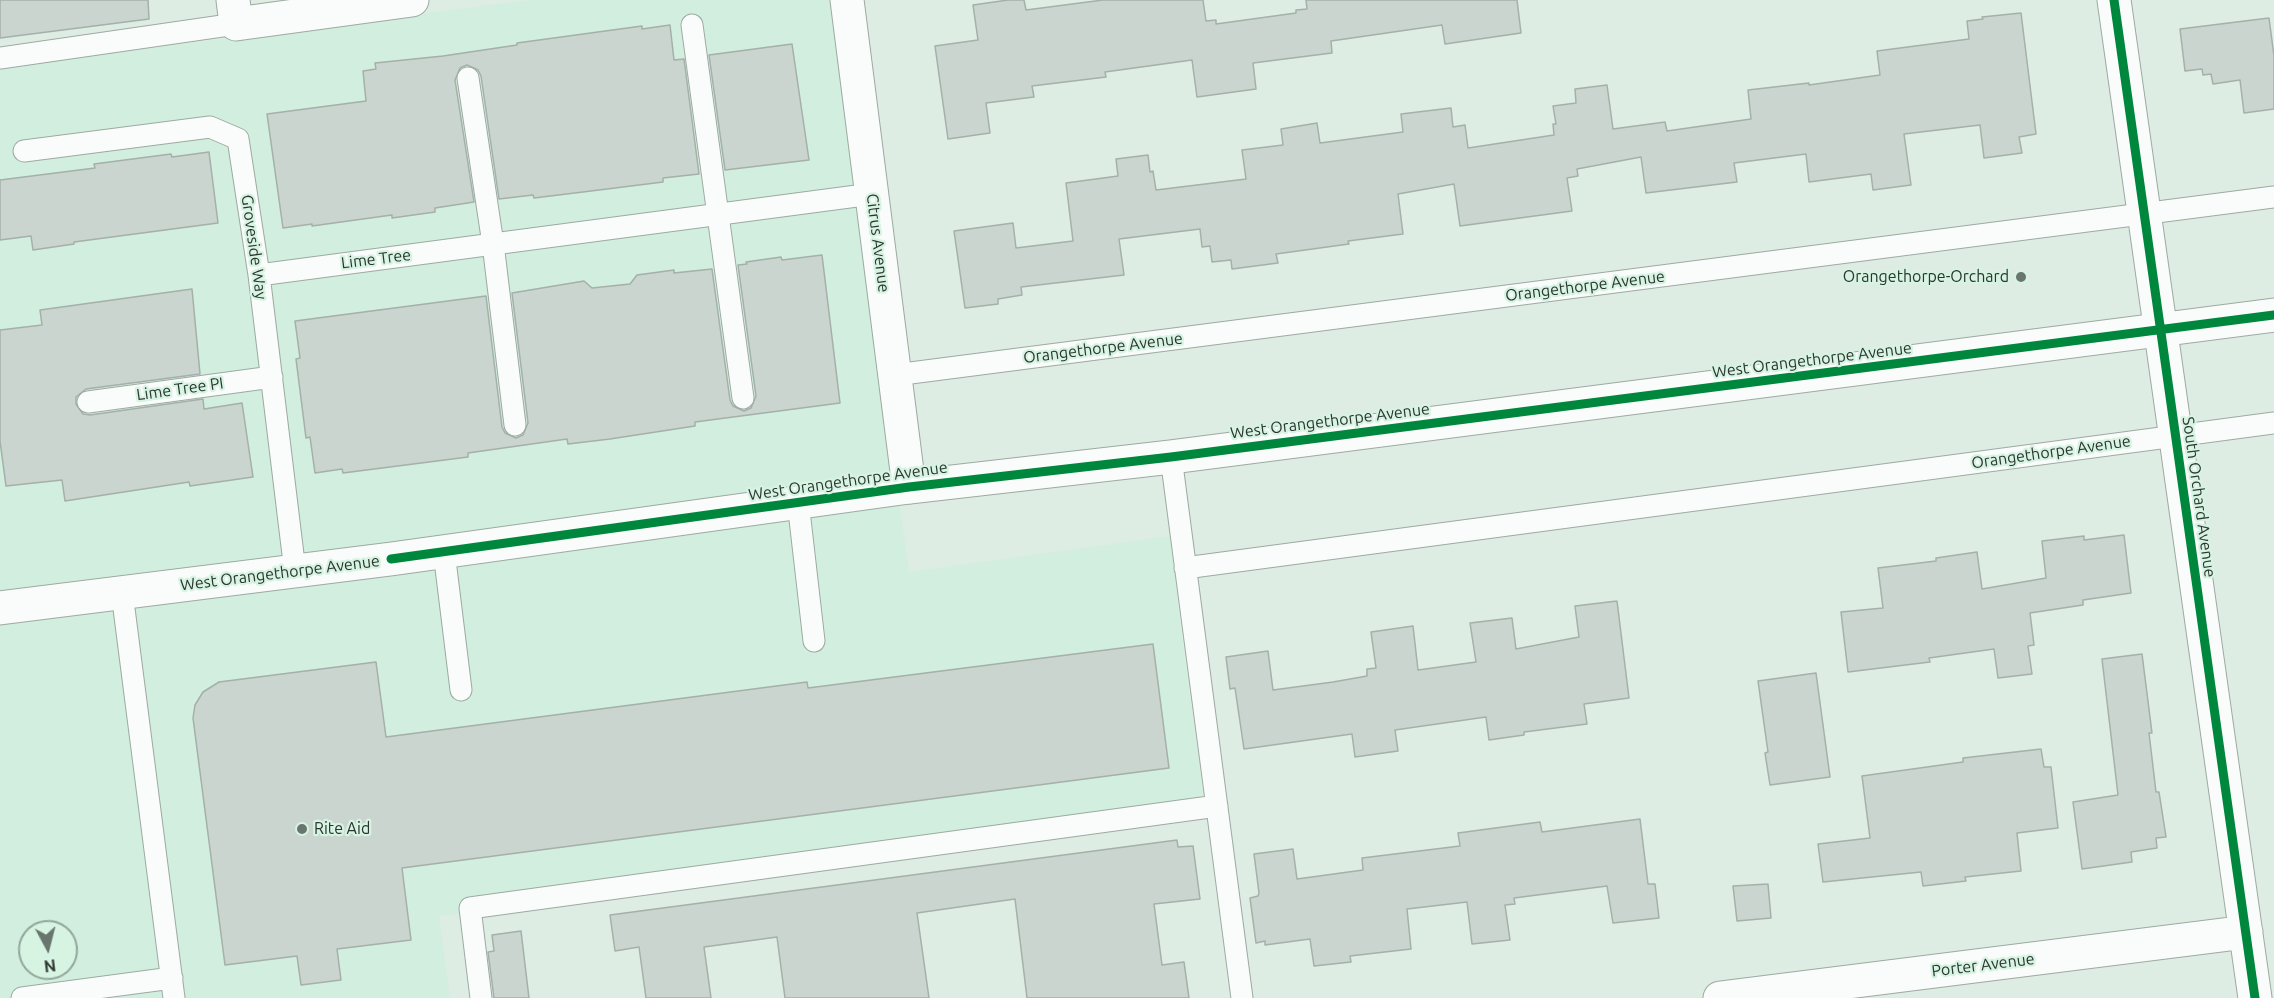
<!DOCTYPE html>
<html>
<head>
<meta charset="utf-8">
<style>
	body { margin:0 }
	#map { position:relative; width:2274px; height:998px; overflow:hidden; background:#ddede3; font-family:Ubuntu,sans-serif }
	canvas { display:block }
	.north { position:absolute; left:18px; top:920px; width:60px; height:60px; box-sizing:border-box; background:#d7f3e2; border:2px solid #92a79b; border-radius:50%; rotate:173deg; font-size:16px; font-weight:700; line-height:24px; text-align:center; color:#2b3630 }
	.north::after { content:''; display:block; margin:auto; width:21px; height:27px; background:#69766f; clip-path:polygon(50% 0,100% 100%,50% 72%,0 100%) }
</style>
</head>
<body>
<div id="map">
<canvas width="2274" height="998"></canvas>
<div class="north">N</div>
</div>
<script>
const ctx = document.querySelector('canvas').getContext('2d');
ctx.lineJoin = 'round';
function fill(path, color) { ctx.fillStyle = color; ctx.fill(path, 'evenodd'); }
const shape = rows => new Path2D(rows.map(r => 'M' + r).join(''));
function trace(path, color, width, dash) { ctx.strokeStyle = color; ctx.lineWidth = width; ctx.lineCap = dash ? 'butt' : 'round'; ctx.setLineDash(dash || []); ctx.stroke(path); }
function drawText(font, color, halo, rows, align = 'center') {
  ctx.font = font + ' Ubuntu,sans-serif'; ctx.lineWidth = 4.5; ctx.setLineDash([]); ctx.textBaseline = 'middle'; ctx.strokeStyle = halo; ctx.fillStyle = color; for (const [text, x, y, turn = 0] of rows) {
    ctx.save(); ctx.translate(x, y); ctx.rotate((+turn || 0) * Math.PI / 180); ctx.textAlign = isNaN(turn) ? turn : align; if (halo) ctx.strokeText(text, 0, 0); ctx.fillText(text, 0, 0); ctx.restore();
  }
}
const built = shape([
	[529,0,829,0,909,572,1171,536,1178,607,1206,815,439,916,450,998,0,998,0,67],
	[30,932,66,932,66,968,30,968]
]);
const building = shape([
	[0,0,148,0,149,19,0,38,0,0],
	[1008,0,1024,0,1026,10,1103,0,1203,0,1206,21,1216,20,1216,24,1296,13,1296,10,1307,9,1306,0,1517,0,1521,33,1445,44,1442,25,1331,41,1332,53,1253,63,1256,89,1197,97,1192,60,1105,72,1106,77,1032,86,1034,97,986,103,990,133,948,139,935,46,978,40,973,5,1008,0],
	[2021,13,2036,134,2019,137,2022,153,1984,158,1980,125,1904,134,1911,185,1873,190,1871,174,1809,182,1806,154,1734,163,1737,182,1646,193,1641,157,1577,169,1578,176,1567,178,1572,211,1460,226,1454,184,1398,194,1403,234,1348,241,1349,244,1276,254,1278,263,1232,269,1231,260,1212,262,1210,246,1202,247,1200,229,1119,239,1124,275,1021,287,1022,295,998,299,998,304,965,308,954,231,1013,223,1016,248,1073,241,1066,183,1118,176,1116,159,1148,155,1150,172,1153,171,1156,190,1246,179,1242,150,1283,145,1281,129,1317,123,1320,143,1403,132,1401,114,1451,108,1453,127,1465,125,1468,148,1554,135,1553,124,1556,124,1553,106,1576,103,1575,89,1607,85,1613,129,1665,122,1667,131,1751,119,1748,90,1809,83,1809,85,1880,75,1877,51,1969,39,1967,21,1983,19,1982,17,2021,13],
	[2269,18,2274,56,2274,109,2244,113,2240,80,2213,84,2211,74,2203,75,2202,69,2185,71,2180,29,2269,18],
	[670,25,674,60,684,59,699,174,663,178,663,182,591,191,534,198,533,195,499,199,481,76,478,70,467,65,460,68,455,80,474,202,435,208,435,212,392,218,392,215,312,226,312,224,283,228,267,114,366,101,363,71,376,69,375,63,443,56,517,45,517,43,642,26,642,29,670,25],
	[792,44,809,160,725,170,709,55,792,44],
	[209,152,218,223,74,242,74,244,33,250,31,236,0,240,0,180,95,168,94,164,171,154,172,157,209,152],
	[822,255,840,403,695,422,695,426,610,439,568,444,567,439,468,453,468,457,343,473,342,469,315,473,310,437,306,438,296,359,300,358,295,321,486,296,502,427,505,433,516,438,523,435,528,423,512,293,584,281,592,288,630,284,637,275,674,270,674,273,712,269,730,400,733,406,744,411,751,408,756,396,738,265,747,264,746,262,781,257,782,260,822,255],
	[192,289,200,374,86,389,76,397,76,404,83,414,90,415,203,399,204,409,242,403,253,477,190,486,189,482,65,501,62,480,6,486,0,441,0,330,42,325,40,310,192,289],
	[2124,535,2131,593,2083,600,2083,605,2030,613,2034,645,2028,646,2032,674,1998,678,1994,649,1929,658,1930,662,1848,672,1841,612,1883,608,1878,568,1936,561,1936,558,1977,552,1982,589,2046,578,2042,541,2084,536,2084,540,2124,535],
	[1617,601,1629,698,1584,704,1587,724,1524,732,1524,735,1489,740,1486,717,1395,730,1398,751,1355,757,1352,734,1244,749,1235,688,1230,689,1226,657,1268,651,1273,690,1333,682,1367,676,1367,669,1376,668,1371,632,1413,626,1418,670,1476,662,1470,623,1512,618,1516,649,1579,637,1575,606,1617,601],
	[1153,644,1169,768,402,868,411,940,337,949,341,980,301,985,297,956,225,965,193,718,195,705,203,692,219,682,376,662,386,737,807,682,808,688,1153,644],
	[2142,654,2152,733,2149,733,2156,792,2159,792,2166,837,2156,838,2157,848,2131,852,2132,862,2082,869,2073,802,2118,795,2102,659,2142,654],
	[1816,673,1830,777,1770,785,1765,753,1768,752,1758,681,1816,673],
	[2041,749,2044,767,2051,767,2058,828,2017,833,2021,871,1965,877,1966,881,1923,886,1921,872,1823,882,1818,844,1870,838,1862,776,1963,762,1963,758,2041,749],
	[1640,819,1648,884,1655,884,1659,918,1613,923,1607,886,1514,898,1515,904,1505,905,1510,940,1472,944,1467,902,1407,909,1411,949,1350,956,1351,962,1314,966,1310,939,1265,945,1265,941,1256,943,1250,898,1258,896,1259,893,1254,854,1293,849,1297,879,1363,870,1362,858,1460,846,1458,833,1540,822,1542,832,1640,819],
	[1177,840,1178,847,1193,846,1200,899,1154,904,1162,965,1184,962,1189,998,1027,998,1015,899,917,913,929,998,785,998,777,937,704,947,711,998,646,998,639,947,615,951,610,915,1177,840],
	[1768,884,1771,918,1737,921,1733,886,1768,884],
	[521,931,529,998,494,998,488,952,494,951,492,935,521,931]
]);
const lane = shape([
	[692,25,743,398],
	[0,58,236,24],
	[468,78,493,244,515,425],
	[24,151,210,127,238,139,259,275,295,571],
	[259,275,872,194],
	[895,375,2274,197],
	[88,402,272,377],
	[1171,457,1242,998],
	[798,502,814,641],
	[444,552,461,690],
	[1185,568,2274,423],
	[122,593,174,998],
	[22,998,172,978],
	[481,998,470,908,1217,806]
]);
const street = shape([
	[233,0,236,24,412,0],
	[847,0,909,487],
	[2114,0,2255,998],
	[1720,998,2246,932]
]);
const primary = shape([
	[0,608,391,559,909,487,1171,457,2274,315]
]);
const cycleway = shape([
	[2114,0,2255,998],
	[391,559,909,487,1171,457,2274,315]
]);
const markers = [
	[2021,277,6,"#69766f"],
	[302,829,6,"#69766f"]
];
const streetNames = [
	["Citrus Avenue",878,243,83],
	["Groveside Way",254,247,82],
	["Lime Tree",376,259,-7],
	["Orangethorpe Avenue",1585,286,-7],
	["Orangethorpe Avenue",1103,348,-7],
	["West Orangethorpe Avenue",1812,360,-7],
	["Lime Tree PI",180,389,-8],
	["West Orangethorpe Avenue",1330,421,-7],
	["Orangethorpe Avenue",2051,452,-8],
	["West Orangethorpe Avenue",848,481,-8],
	["South Orchard Avenue",2199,497,82],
	["West Orangethorpe Avenue",280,573,-7],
	["Porter Avenue",1983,965,-7]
];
const poiNames = [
	["Orangethorpe-Orchard",2009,277],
	["Rite Aid",314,829,"left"]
];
fill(built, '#d2eede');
fill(building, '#c9d5ce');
trace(building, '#a4b0a9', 1.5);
trace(lane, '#9daaa2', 23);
trace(street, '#9daaa2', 35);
trace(primary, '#9daaa2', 35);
trace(lane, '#fafcfb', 21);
trace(street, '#fafcfb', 33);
trace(primary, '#fafcfb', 33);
trace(cycleway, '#00873e', 9);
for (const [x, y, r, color] of markers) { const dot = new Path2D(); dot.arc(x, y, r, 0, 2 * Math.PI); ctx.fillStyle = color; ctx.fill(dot); trace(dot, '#d7f3e2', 2); }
drawText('16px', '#2b3630', '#d7f3e2', streetNames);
drawText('16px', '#2b3630', '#d7f3e2', poiNames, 'right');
</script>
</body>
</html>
